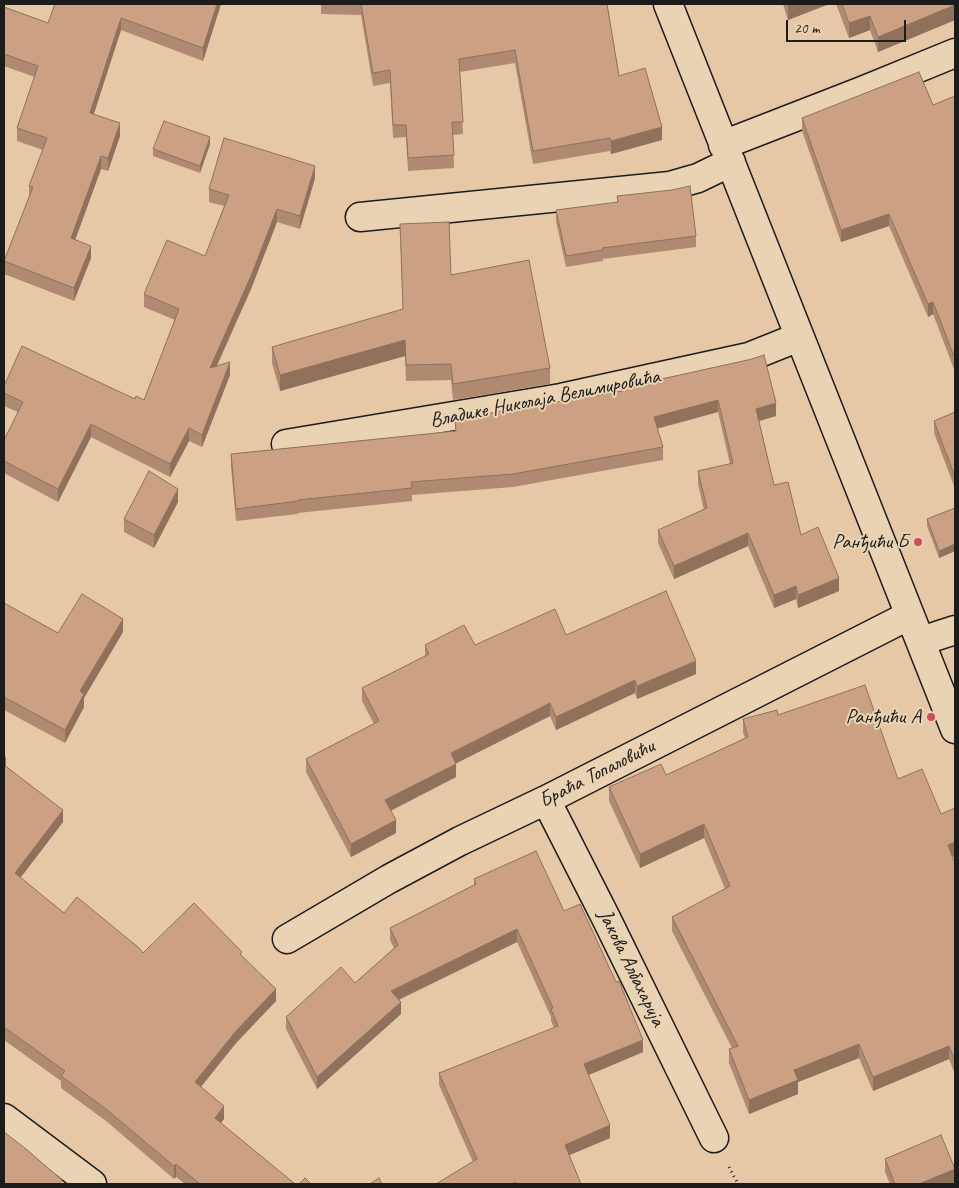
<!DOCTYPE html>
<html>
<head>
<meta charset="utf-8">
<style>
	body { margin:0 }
	#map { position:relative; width:959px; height:1188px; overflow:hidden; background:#e6c8a7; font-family:Caveat,sans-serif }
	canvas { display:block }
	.frame { position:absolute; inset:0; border:5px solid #1c1c1c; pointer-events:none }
	.scale { position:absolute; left:786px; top:20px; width:120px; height:22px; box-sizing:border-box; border:2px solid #1c1c1c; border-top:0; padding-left:6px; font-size:15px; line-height:18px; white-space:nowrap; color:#1c1c1c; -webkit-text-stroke:4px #ead3b2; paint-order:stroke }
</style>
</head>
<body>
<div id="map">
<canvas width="959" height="1188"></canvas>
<div class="frame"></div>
<div class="scale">20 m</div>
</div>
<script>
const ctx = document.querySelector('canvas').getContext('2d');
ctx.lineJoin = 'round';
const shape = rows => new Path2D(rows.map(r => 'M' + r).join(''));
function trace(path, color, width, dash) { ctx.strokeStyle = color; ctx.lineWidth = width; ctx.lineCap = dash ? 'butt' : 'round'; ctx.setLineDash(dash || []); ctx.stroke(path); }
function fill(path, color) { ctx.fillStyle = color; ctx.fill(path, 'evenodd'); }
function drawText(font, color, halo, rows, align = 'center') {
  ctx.font = font + ' Caveat,sans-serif'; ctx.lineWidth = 4; ctx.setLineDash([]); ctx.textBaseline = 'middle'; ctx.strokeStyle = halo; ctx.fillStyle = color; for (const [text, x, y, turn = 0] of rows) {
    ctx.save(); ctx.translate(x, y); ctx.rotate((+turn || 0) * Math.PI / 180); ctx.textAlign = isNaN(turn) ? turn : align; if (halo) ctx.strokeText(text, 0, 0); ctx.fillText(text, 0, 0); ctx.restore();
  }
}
const path = shape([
	[729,1167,738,1184]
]);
const minor = shape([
	[668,4,955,729],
	[723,145,862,91,955,53],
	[360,217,670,186,698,178,731,162],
	[286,444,561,398,749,357,799,337],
	[921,641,955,630],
	[546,800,606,918,714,1138],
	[287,939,389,879,460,841,546,800,910,615],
	[4,1118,92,1184]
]);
const wall = shape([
	[55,4,221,4,203,61,121,30,93,114,120,136,108,171,101,169,75,240,91,258,74,301,4,274,4,261,29,197,29,186,43,150,17,141,17,128,35,77,4,66,4,7,48,23],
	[321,4,607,4,619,76,662,140,611,154,610,151,533,164,515,63,460,72,463,134,453,135,454,168,408,171,406,137,393,138,390,83,373,86,361,15,321,14],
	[783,4,829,4,788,20],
	[836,4,955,4,955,20,878,52,870,30,849,38],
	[955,96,955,372,933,314,928,317,889,226,841,242,802,131,802,118,933,105],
	[210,144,200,173,153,156,153,149],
	[315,178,300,229,277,222,251,289,217,366,230,375,202,447,189,441,170,477,91,437,58,502,4,473,4,440,18,412,4,406,4,386,144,400,175,320,144,307,144,294,205,256,224,206,209,202,209,189],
	[617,196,696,236,696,247,603,259,603,261,566,267,556,221,556,210,617,203],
	[400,224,451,275,550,368,550,384,453,400,451,380,406,381,405,356,280,391,272,363,272,347,403,310],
	[752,359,776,416,759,421,774,485,801,535,839,591,798,608,796,599,774,608,748,546,674,579,658,543,658,530,704,510,698,484,698,471,730,464,718,412,657,429,663,447,663,460,513,487,412,495,412,501,298,513,298,514,236,521,231,467,231,454,455,431,455,419,621,391,621,388],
	[955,412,954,486,934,433,934,421],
	[178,502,154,548,124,532,124,519],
	[955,508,955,551,939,558,927,526,927,519],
	[4,603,58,633,123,632,84,698,84,707,65,743,4,710],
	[566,635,696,674,637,699,635,693,556,730,550,716,456,763,456,777,391,811,396,833,351,857,306,772,306,759,374,724,362,701,362,688,425,656,425,645,475,645],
	[778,715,898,779,952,857,955,864,955,1074,949,1059,873,1091,859,1058,798,1082,798,1094,749,1114,729,1063,729,1049,732,1048,672,931,672,917,725,889,704,838,640,868,609,801,609,787,666,775,745,738,743,733,743,719],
	[4,754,6,766,63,822,20,878,64,913,143,953,242,956,276,1001,236,1043,201,1087,224,1119,221,1123,295,1184,185,1184,176,1177,174,1179,106,1121,61,1088,61,1081,4,1040],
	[474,879,564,911,643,1052,588,1075,610,1138,569,1155,581,1184,436,1184,473,1162,439,1085,439,1073,554,1028,551,1021,551,1017,517,942,399,1000,401,1014,317,1089,286,1029,286,1017,355,983,394,948,390,940,390,928,474,885],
	[885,1159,955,1182,950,1184,890,1184,885,1172]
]);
const shadedWall = shape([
	[217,4,221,4,203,61,203,48],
	[792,4,829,4,788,20,788,5],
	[955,5,955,20,878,52,878,37],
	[870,16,870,30,849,38,849,23],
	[121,18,121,30,90,126,90,113],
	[120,123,120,136,108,171,108,158],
	[662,127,662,140,611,154,611,141],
	[210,137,210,144,200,173,200,166],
	[101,156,101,169,71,251,71,238],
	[315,166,315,178,300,229,300,216],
	[277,209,277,222,251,289,210,380,210,368],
	[889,214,889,226,841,242,841,230],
	[91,246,91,258,74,301,74,288],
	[933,302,933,314,928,317,928,304],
	[405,340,405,356,280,391,280,375],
	[230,362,230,375,202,447,202,435],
	[718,400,718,412,654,429,654,417],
	[776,403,776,416,756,422,756,409],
	[91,424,91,437,58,502,58,489],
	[189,428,189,441,170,477,170,464],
	[955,473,955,486,954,486,954,474],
	[178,489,178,502,154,548,154,535],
	[748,533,748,546,674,579,674,566],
	[955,544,955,551,939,558,939,551],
	[839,578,839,591,798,608,798,595],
	[796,586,796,599,774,608,774,595],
	[123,619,123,632,84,698,84,707,65,743,65,730,80,691],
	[696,661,696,674,637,699,637,686],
	[635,680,635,693,556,730,556,717],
	[550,703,550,716,451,766,451,753],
	[6,756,6,768,4,771,4,759],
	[456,764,456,777,385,813,385,800],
	[63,810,63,822,15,885,15,873],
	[396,820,396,833,351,857,351,844],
	[704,824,704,838,640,868,640,854],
	[955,842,955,856,948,859,948,845],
	[517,929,517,942,391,1003,391,991],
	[276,989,276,1001,236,1043,195,1094,195,1082,236,1031],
	[401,1002,401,1014,317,1089,317,1077],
	[643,1040,643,1052,584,1077,584,1064],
	[859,1044,859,1058,798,1082,798,1094,749,1114,749,1100,794,1070],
	[949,1046,949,1059,873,1091,873,1077],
	[224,1106,224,1119,215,1130,215,1118],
	[610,1125,610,1138,565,1157,565,1145],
	[176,1164,176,1177,174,1179,174,1166],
	[955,1169,955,1182,950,1184,919,1184]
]);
const building = shape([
	[55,4,217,4,203,48,121,18,90,113,120,123,108,158,101,156,71,238,91,246,74,288,4,261,33,187,29,186,47,138,17,128,38,66,4,54,4,7,48,23,55,4],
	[361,4,607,4,619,76,645,68,662,127,611,141,610,138,533,151,515,50,459,59,463,122,452,122,454,155,408,158,406,125,393,125,390,70,373,73,361,4],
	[842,4,955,4,955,5,878,37,870,16,849,23,842,4],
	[919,72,933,105,955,96,955,359,933,302,928,304,889,214,841,230,802,118,919,72],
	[164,121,210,137,200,166,153,149,164,121],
	[224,138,315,166,300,216,277,209,251,276,210,368,230,362,202,435,189,428,170,464,91,424,58,489,4,461,4,440,23,402,4,393,4,386,22,346,135,399,136,396,144,400,179,309,144,294,167,240,205,256,229,195,209,189,224,138],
	[690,186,696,236,602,248,603,250,566,256,556,210,618,202,617,196,672,190,690,186],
	[449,222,451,275,529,260,550,368,453,384,451,364,406,365,405,340,280,375,272,347,403,309,400,224,449,222],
	[764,355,776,403,756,409,774,485,788,482,801,535,818,527,839,578,798,595,796,586,774,595,748,533,674,566,658,530,707,508,698,471,733,463,718,400,654,417,663,447,513,474,411,482,412,488,298,500,298,501,236,509,231,454,456,431,455,419,622,391,621,388,752,359,764,355],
	[955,412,955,473,954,474,934,421,955,412],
	[149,471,178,489,154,535,124,519,149,471],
	[955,508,955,544,939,551,927,519,955,508],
	[666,591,696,661,637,686,635,680,556,717,550,703,451,753,456,764,385,800,396,820,351,844,306,759,379,721,362,688,429,654,425,645,464,625,475,645,555,609,566,635,666,591],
	[82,594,123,619,80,691,84,694,65,730,4,697,4,603,58,633,82,594],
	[865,685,898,779,922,769,941,814,955,808,955,842,948,845,955,864,955,1060,949,1046,873,1077,859,1044,794,1070,798,1080,749,1100,729,1049,738,1046,672,917,730,886,704,824,640,854,609,787,661,764,666,775,748,737,743,719,777,710,778,715,865,685],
	[4,765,63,810,15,873,64,913,77,897,139,948,143,953,194,903,242,952,240,954,276,989,236,1031,195,1082,224,1106,215,1118,295,1184,200,1184,176,1164,174,1166,106,1109,61,1076,65,1071,4,1027,4,765],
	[536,851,564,911,580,904,616,982,619,981,643,1040,584,1064,610,1125,565,1145,581,1184,517,1184,516,1182,512,1184,436,1184,477,1159,439,1073,558,1026,551,1009,553,1008,517,929,391,991,401,1002,317,1077,286,1017,341,967,355,983,398,945,390,928,476,884,474,879,536,851],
	[4,1132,26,1149,62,1180,59,1184,4,1184,4,1132],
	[941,1135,955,1169,919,1184,895,1184,885,1159,941,1135],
	[305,1178,311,1184,299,1184,305,1178],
	[379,1178,382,1184,370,1184,379,1178]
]);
const markers = [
	[918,542,5,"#d1495b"],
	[931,717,5,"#d1495b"]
];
const streetNames = [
	["Владике Николаја Велимировића",545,399,-11],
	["Браћа Топаловићи",597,774,-27],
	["Јакова Албахарија",631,968,64]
];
const poiNames = [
	["Ранђићи Б",908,542],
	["Ранђићи А",921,717]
];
trace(minor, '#1c1c1c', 31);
trace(path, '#1c1c1c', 3, [1, 4]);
trace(minor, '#ead3b2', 28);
fill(wall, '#af8a71');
fill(shadedWall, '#8f715c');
fill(building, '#cca183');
trace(building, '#8f715c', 1);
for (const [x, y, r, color] of markers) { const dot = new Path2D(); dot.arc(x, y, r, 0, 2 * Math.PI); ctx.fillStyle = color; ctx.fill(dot); trace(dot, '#ead3b2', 2); }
drawText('21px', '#1c1c1c', '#ead3b2', streetNames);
drawText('21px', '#1c1c1c', '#ead3b2', poiNames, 'right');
</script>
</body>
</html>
